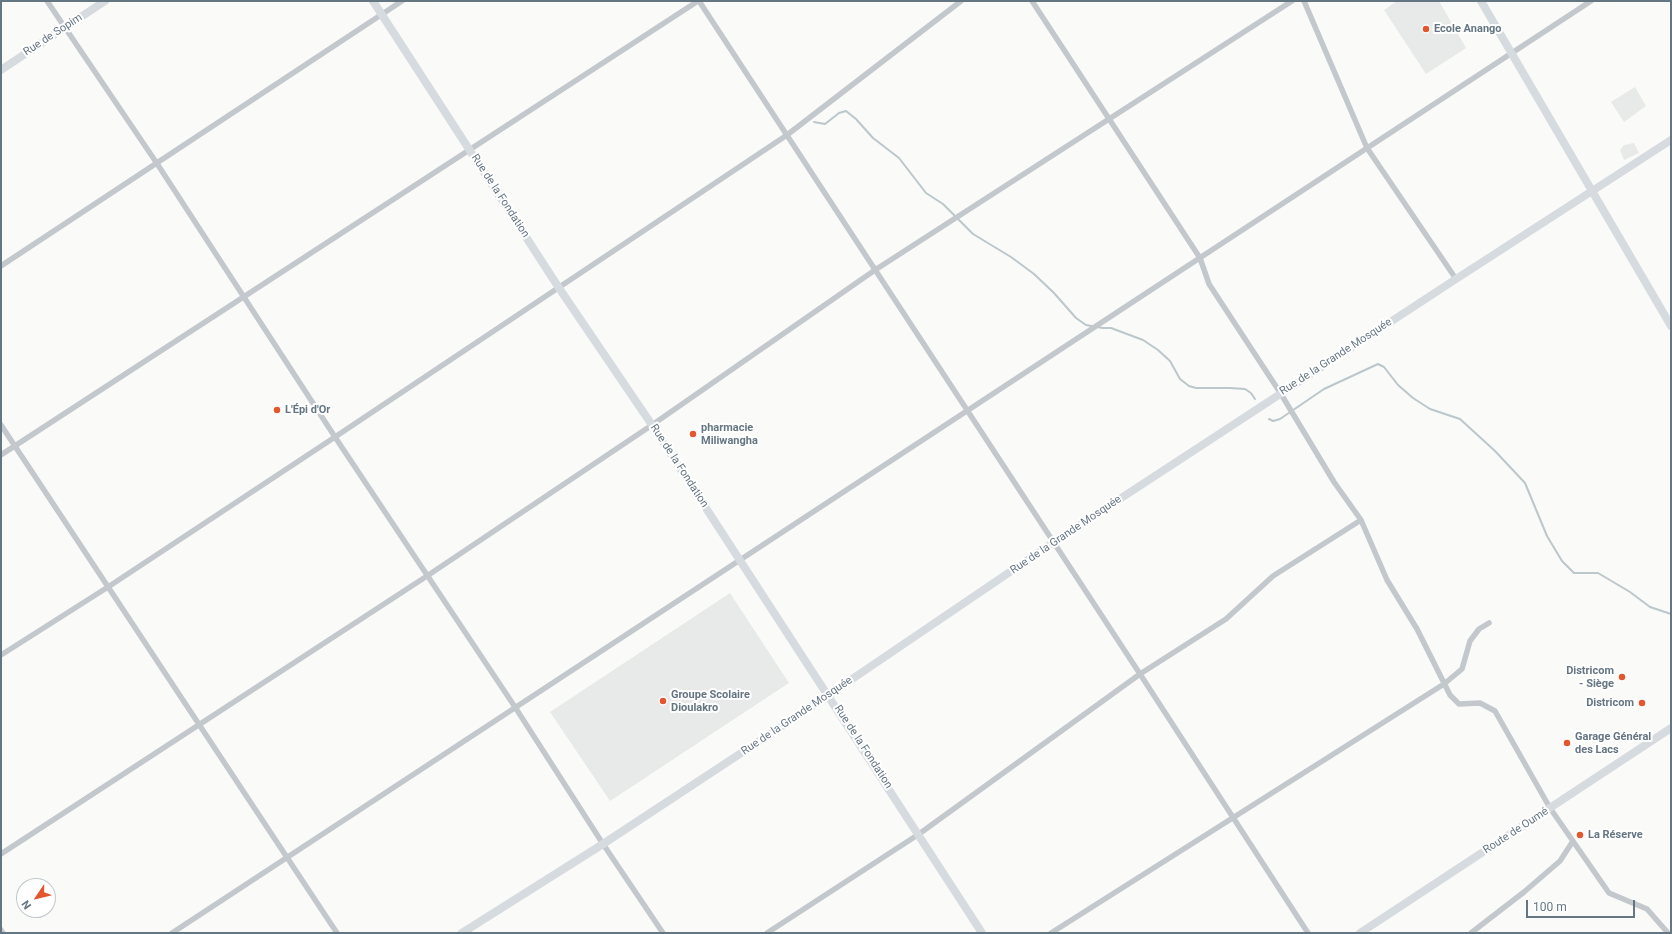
<!DOCTYPE html>
<html>
<head>
<meta charset="utf-8">
<style>
	body { margin:0 }
	#map { position:relative; width:1672px; height:934px; overflow:hidden; background:#fafaf8; font-family:Roboto,sans-serif }
	canvas { display:block }
	.frame { position:absolute; inset:0; border:2px solid #657683; pointer-events:none }
	.north { position:absolute; left:16px; top:878px; width:40px; height:40px; box-sizing:border-box; background:#fff; border:1px solid #c1c8cd; border-radius:50%; rotate:235deg; font-size:11px; font-weight:700; line-height:16px; text-align:center; color:#657683 }
	.north::after { content:''; display:block; margin:auto; width:14px; height:18px; background:#e4572e; clip-path:polygon(50% 0,100% 100%,50% 72%,0 100%) }
	.scale { position:absolute; left:1526px; top:900px; width:109px; height:18px; box-sizing:border-box; border:2px solid #657683; border-top:0; padding-left:5px; font-size:12px; line-height:14px; white-space:nowrap; color:#657683; -webkit-text-stroke:3px #fff; paint-order:stroke }
</style>
</head>
<body>
<div id="map">
<canvas width="1672" height="934"></canvas>
<div class="frame"></div>
<div class="north">N</div>
<div class="scale">100 m</div>
</div>
<script>
const ctx = document.querySelector('canvas').getContext('2d');
ctx.lineJoin = 'round';
function fill(path, color) { ctx.fillStyle = color; ctx.fill(path, 'evenodd'); }
const shape = rows => new Path2D(rows.map(r => 'M' + r).join(''));
function trace(path, color, width, dash) { ctx.strokeStyle = color; ctx.lineWidth = width; ctx.lineCap = dash ? 'butt' : 'round'; ctx.setLineDash(dash || []); ctx.stroke(path); }
function drawText(font, color, halo, rows, align = 'center') {
  ctx.font = font + ' Roboto,sans-serif'; ctx.lineWidth = 4; ctx.setLineDash([]); ctx.textBaseline = 'middle'; ctx.strokeStyle = halo; ctx.fillStyle = color; for (const [text, x, y, turn = 0] of rows) {
    ctx.save(); ctx.translate(x, y); ctx.rotate((+turn || 0) * Math.PI / 180); ctx.textAlign = isNaN(turn) ? turn : align; if (halo) ctx.strokeText(text, 0, 0); ctx.fillText(text, 0, 0); ctx.restore();
  }
}
const built = shape([
	[1397,1,1439,1,1466,48,1426,74,1384,10],
	[1635,87,1646,106,1624,122,1611,102],
	[1634,143,1639,153,1624,160,1620,150,1624,145],
	[730,593,789,683,610,801,550,712]
]);
const stream = shape([
	[814,122,825,124,839,113,846,111,856,119,873,138,899,158,926,193,943,204,973,234,1011,257,1034,274,1054,293,1076,318,1086,325,1103,328,1111,328,1143,340,1158,350,1170,361,1180,379,1189,386,1196,388,1230,388,1245,389,1251,393,1255,399],
	[1269,419,1273,421,1280,419,1324,389,1378,364,1384,367,1398,385,1413,398,1430,409,1460,419,1495,451,1525,483,1547,536,1562,561,1574,573,1598,573,1630,592,1650,607,1671,614]
]);
const street = shape([
	[47,1,156,162,335,437,515,707,603,844,663,933],
	[699,1,1140,674,1308,933],
	[1032,1,1200,258,1209,284,1281,394,1334,482,1361,520,1387,580,1417,629,1450,695,1459,704,1480,703,1495,711,1550,808,1609,893,1647,909,1668,933],
	[1304,1,1367,148,1456,279],
	[1,266,402,1],
	[1,425,337,933],
	[1,455,698,1],
	[1,655,108,587,335,437,787,135,961,1],
	[1,854,427,576,652,425,875,270,1292,1],
	[1,930,3,933],
	[172,933,1591,1],
	[767,933,919,834,1140,674,1226,619,1273,576,1361,520],
	[1051,933,1444,684,1462,669,1470,641,1479,629,1489,623],
	[1471,933,1524,892,1560,861,1573,841]
]);
const secondary = shape([
	[373,1,559,288,652,425,982,933],
	[1481,1,1671,326],
	[1,70,105,1],
	[462,933,603,844,808,709,1054,542,1456,279,1671,140],
	[1360,933,1671,728]
]);
const markers = [
	[1426,29,4,"#e4572e"],
	[277,410,4,"#e4572e"],
	[693,434,4,"#e4572e"],
	[1622,677,4,"#e4572e"],
	[663,701,4,"#e4572e"],
	[1642,703,4,"#e4572e"],
	[1567,743,4,"#e4572e"],
	[1580,835,4,"#e4572e"]
];
const poiNames = [
	["Ecole Anango",1434,29],
	["L'Épi d'Or",285,410],
	["pharmacie",701,428],
	["Miliwangha",701,441],
	["Districom",1614,671,"right"],
	["- Siège",1614,684,"right"],
	["Groupe Scolaire",671,695],
	["Dioulakro",671,708],
	["Districom",1634,703,"right"],
	["Garage Général",1575,737],
	["des Lacs",1575,750],
	["La Réserve",1588,835]
];
const streetNames = [
	["Rue de Sopim",53,35,-33],
	["Rue de la Fondation",500,196,57],
	["Rue de la Grande Mosquée",1336,357,-33],
	["Rue de la Fondation",679,466,57],
	["Rue de la Grande Mosquée",1066,535,-34],
	["Rue de la Grande Mosquée",797,716,-34],
	["Rue de la Fondation",863,747,57],
	["Route de Oumé",1516,831,-33]
];
fill(built, '#e8e9e9');
trace(stream, '#bbc7cb', 2);
trace(street, '#c3c8cc', 5.5);
trace(secondary, '#d6dbdf', 8);
for (const [x, y, r, color] of markers) { const dot = new Path2D(); dot.arc(x, y, r, 0, 2 * Math.PI); ctx.fillStyle = color; ctx.fill(dot); trace(dot, '#fff', 1.5); }
drawText('bold 11px', '#657683', '#fff', poiNames, 'left');
drawText('11px', '#657683', '#fff', streetNames);
</script>
</body>
</html>
